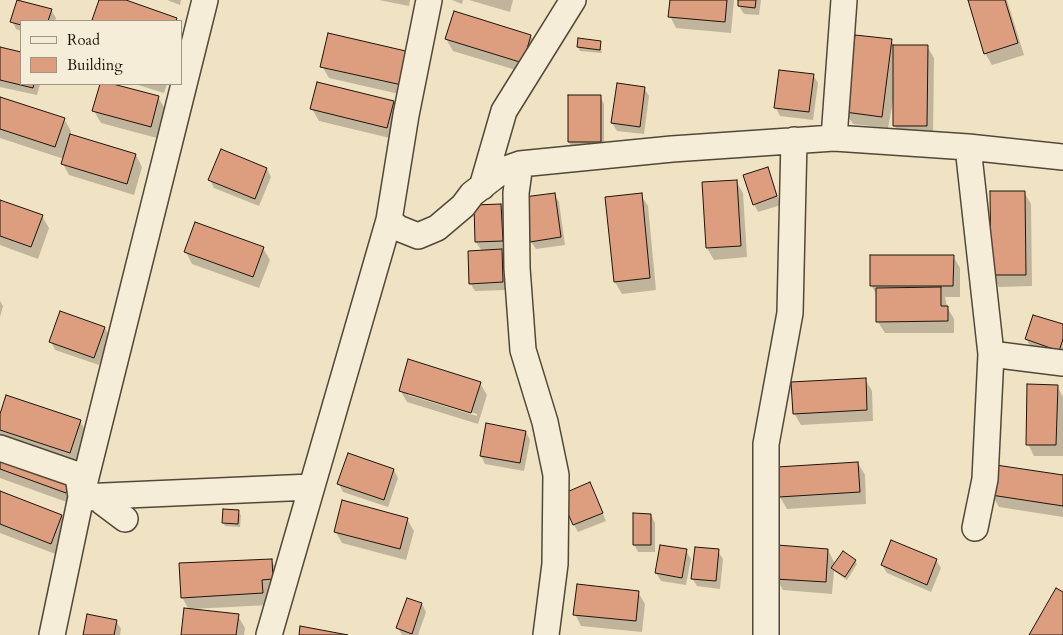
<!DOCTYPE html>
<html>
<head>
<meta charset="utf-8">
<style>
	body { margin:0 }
	#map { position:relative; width:1063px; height:635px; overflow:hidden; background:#f0e3c3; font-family:Cardo,serif }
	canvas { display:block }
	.legend { position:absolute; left:20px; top:20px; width:162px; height:65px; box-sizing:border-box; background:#f5edd8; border:1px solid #9f9686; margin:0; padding:6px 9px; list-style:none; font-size:15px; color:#1d140b }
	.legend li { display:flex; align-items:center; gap:10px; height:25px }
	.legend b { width:25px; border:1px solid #9f9686 }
</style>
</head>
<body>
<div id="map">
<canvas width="1063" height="635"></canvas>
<ul class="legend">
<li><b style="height:6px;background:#f5edd8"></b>Road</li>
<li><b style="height:14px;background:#dc9e7f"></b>Building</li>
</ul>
</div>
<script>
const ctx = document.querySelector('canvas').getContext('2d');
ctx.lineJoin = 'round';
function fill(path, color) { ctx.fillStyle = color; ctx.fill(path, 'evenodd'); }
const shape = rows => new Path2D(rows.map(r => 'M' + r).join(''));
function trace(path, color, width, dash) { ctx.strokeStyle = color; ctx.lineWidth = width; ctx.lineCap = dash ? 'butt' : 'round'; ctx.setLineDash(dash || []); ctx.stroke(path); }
const shadow = shape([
	[19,0,51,10,56,18,55,21,21,21,21,31,16,29,12,21],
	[101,0,123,0,178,21,94,21],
	[167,0,181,0,180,5],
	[379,0,410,0,409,6],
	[452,0,463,0,462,4],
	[469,0,513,0,510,12],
	[671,0,734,0,731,33,676,28,670,16],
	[740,0,761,0,759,15,744,14,739,6],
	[969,0,1007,0,1024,55,992,65,985,53],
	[531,36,537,48,529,74,453,51,446,39],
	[891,41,895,46,927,46,934,58,933,137,901,137,894,125,894,96,888,128,853,124,846,112],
	[600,42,602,53,580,51,578,47],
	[0,48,21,53,21,84,40,84,37,95,0,87],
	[409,53,408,96,329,78,322,66],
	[813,75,818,83,813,120,780,116,776,108],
	[101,84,158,97,165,109,157,138,101,123,94,111],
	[135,84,167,84,164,93],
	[644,88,649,96,644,134,617,131,612,123],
	[600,96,604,104,604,150,573,150,569,142],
	[0,99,64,119,71,131,70,135,136,155,142,167,134,195,69,175,63,164,64,159,0,138],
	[393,102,400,114,394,139,319,121,312,109],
	[767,168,781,205,758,212,754,204],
	[267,169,271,177,259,206,214,188,210,180],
	[736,181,743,193,747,257,714,260,707,248],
	[1024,192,1031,204,1032,286,999,287,992,275],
	[554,194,559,202,565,245,536,249,531,242],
	[641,195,648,206,656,290,622,294,615,282,607,198],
	[0,201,42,216,49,228,38,259,0,245],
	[501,205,505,213,506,248,500,249,506,258,507,290,475,291,470,283,482,251,476,242],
	[263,248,270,260,259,288,192,264,186,252],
	[953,256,960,268,960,297,945,297,947,307,954,319,954,333,885,333,878,322,878,297,871,285],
	[0,301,3,306,0,317],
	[1063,326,1063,358,1031,347,1026,339],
	[105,328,109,336,99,365,55,350,51,342],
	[865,379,872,391,873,421,801,425,794,413],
	[480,383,487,395,478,424,407,402,400,390],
	[408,392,477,414,477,416,408,395],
	[1057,386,1063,397,1063,456,1034,456,1028,444],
	[0,418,80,421,87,433,72,504,0,478,0,439,4,441,0,434],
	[526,432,530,440,524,471,485,464,481,456],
	[858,463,865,475,866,504,787,509,780,497],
	[394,470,398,478,388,507,343,492,339,484],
	[1063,477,1063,517,999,507,992,495],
	[590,484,606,521,578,532,574,525],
	[0,493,62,516,68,528,58,555,0,533],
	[238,512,241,515,240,527,225,526,223,522],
	[651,515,655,523,655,552,638,552,634,544],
	[407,519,414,531,406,560,342,543,335,531],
	[891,542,936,560,941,568,931,592,887,573,882,565],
	[828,550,835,564,855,561,857,564,847,580,834,571,832,594,783,590,776,578],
	[686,551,691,559,686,585,661,581,656,573],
	[718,551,723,559,720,589,697,586,692,578],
	[271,560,278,572,279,591,269,591,269,605,192,609,238,616,245,628,244,635,182,635,189,610,182,597],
	[638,592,645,604,642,632,581,626,575,614],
	[422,604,426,612,418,635,402,635,398,628],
	[116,621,121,629,120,635,84,635]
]);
const building = shape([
	[17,0,52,9,48,21,21,21,21,25,10,22,17,0],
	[99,0,126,0,177,18,176,21,96,21,92,20,99,0],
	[670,0,727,0,725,22,668,17,670,0],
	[738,0,756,0,755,8,738,6,738,0],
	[968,0,1005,0,1018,43,984,54,968,0],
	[454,11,531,35,523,63,445,39,454,11],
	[328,33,410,52,402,85,320,67,328,33],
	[855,35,892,39,882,117,845,112,855,35],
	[578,38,601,41,600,50,577,47,578,38],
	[893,45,928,45,927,126,893,126,893,45],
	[0,47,21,52,21,84,34,84,33,88,0,80,0,47],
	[779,70,814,74,809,112,774,108,779,70],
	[317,82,394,101,387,128,310,109,317,82],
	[617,83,645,87,640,127,611,123,617,83],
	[100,84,113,84,159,96,151,127,92,111,100,84],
	[568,95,601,95,601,142,568,142,568,95],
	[0,97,65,118,55,147,0,129,0,97],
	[70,134,136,154,127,184,61,164,70,134],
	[221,149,267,168,255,199,208,180,221,149],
	[768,167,777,196,753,205,743,175,768,167],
	[737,180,741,246,706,248,702,182,737,180],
	[990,191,1025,191,1026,275,991,275,990,191],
	[555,193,561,237,530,242,524,197,555,193],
	[642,193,650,278,614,282,605,197,642,193],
	[0,200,43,215,31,247,0,236,0,200],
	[501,204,503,241,475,242,474,205,501,204],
	[195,222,264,247,253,277,184,252,195,222],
	[502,249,503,282,469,284,468,251,502,249],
	[870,255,954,255,953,286,870,286,870,255],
	[941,287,941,306,948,306,948,321,876,322,876,288,941,287],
	[60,311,105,327,94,358,49,342,60,311],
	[1033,315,1063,324,1063,339,1059,351,1025,339,1033,315],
	[408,359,481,382,471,413,399,391,408,359],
	[866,378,867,410,793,414,791,382,866,378],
	[1027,384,1058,385,1056,445,1026,445,1027,384],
	[6,395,81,420,70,453,0,430,0,414,6,395],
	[486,423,526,431,520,463,480,456,486,423],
	[0,438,76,465,66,493,0,469,0,438],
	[348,453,394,469,384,500,337,484,348,453],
	[858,462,860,492,779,497,777,467,858,462],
	[996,465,1063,475,1063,506,991,495,996,465],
	[590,482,603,513,573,525,560,495,590,482],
	[0,491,62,515,51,544,0,524,0,491],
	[342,500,408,518,400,549,334,532,342,500],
	[223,509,239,510,238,524,222,523,223,509],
	[633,513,651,514,651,545,633,545,633,513],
	[891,540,937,559,927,585,881,565,891,540],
	[660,545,687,549,682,578,655,573,660,545],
	[777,545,828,549,826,582,775,579,777,545],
	[695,547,719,549,716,581,691,579,695,547],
	[843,551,856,560,845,577,831,568,843,551],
	[272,559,273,579,262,580,263,593,181,598,179,563,272,559],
	[577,584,639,591,636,621,573,615,577,584],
	[1056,588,1063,592,1063,635,1029,635,1056,588],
	[407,598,422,603,412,634,396,628,407,598],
	[184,608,239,614,236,635,181,635,184,608],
	[87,614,117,620,114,635,83,635,87,614],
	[300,626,348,635,299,635,300,626]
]);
const minor = shape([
	[834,138,844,0],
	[968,147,991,354,985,479,975,528],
	[520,164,516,193,517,268,523,350,545,422,556,475,555,564,546,635],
	[482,187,504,111,573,0],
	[389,220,398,228,418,236,437,228,463,206,472,194,503,170,520,164,672,149,834,138,968,147,1063,157],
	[991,354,1063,363],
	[0,448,78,475,81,497,97,498,125,519],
	[81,497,311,487],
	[52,635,81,497,205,0],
	[269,635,389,220,406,115,429,0],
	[766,635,766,444,790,313,794,140]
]);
fill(shadow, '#0003');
fill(building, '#dc9e7f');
trace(building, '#1d140b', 1);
trace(minor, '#524839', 28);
trace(minor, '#f5edd8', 25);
</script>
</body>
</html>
